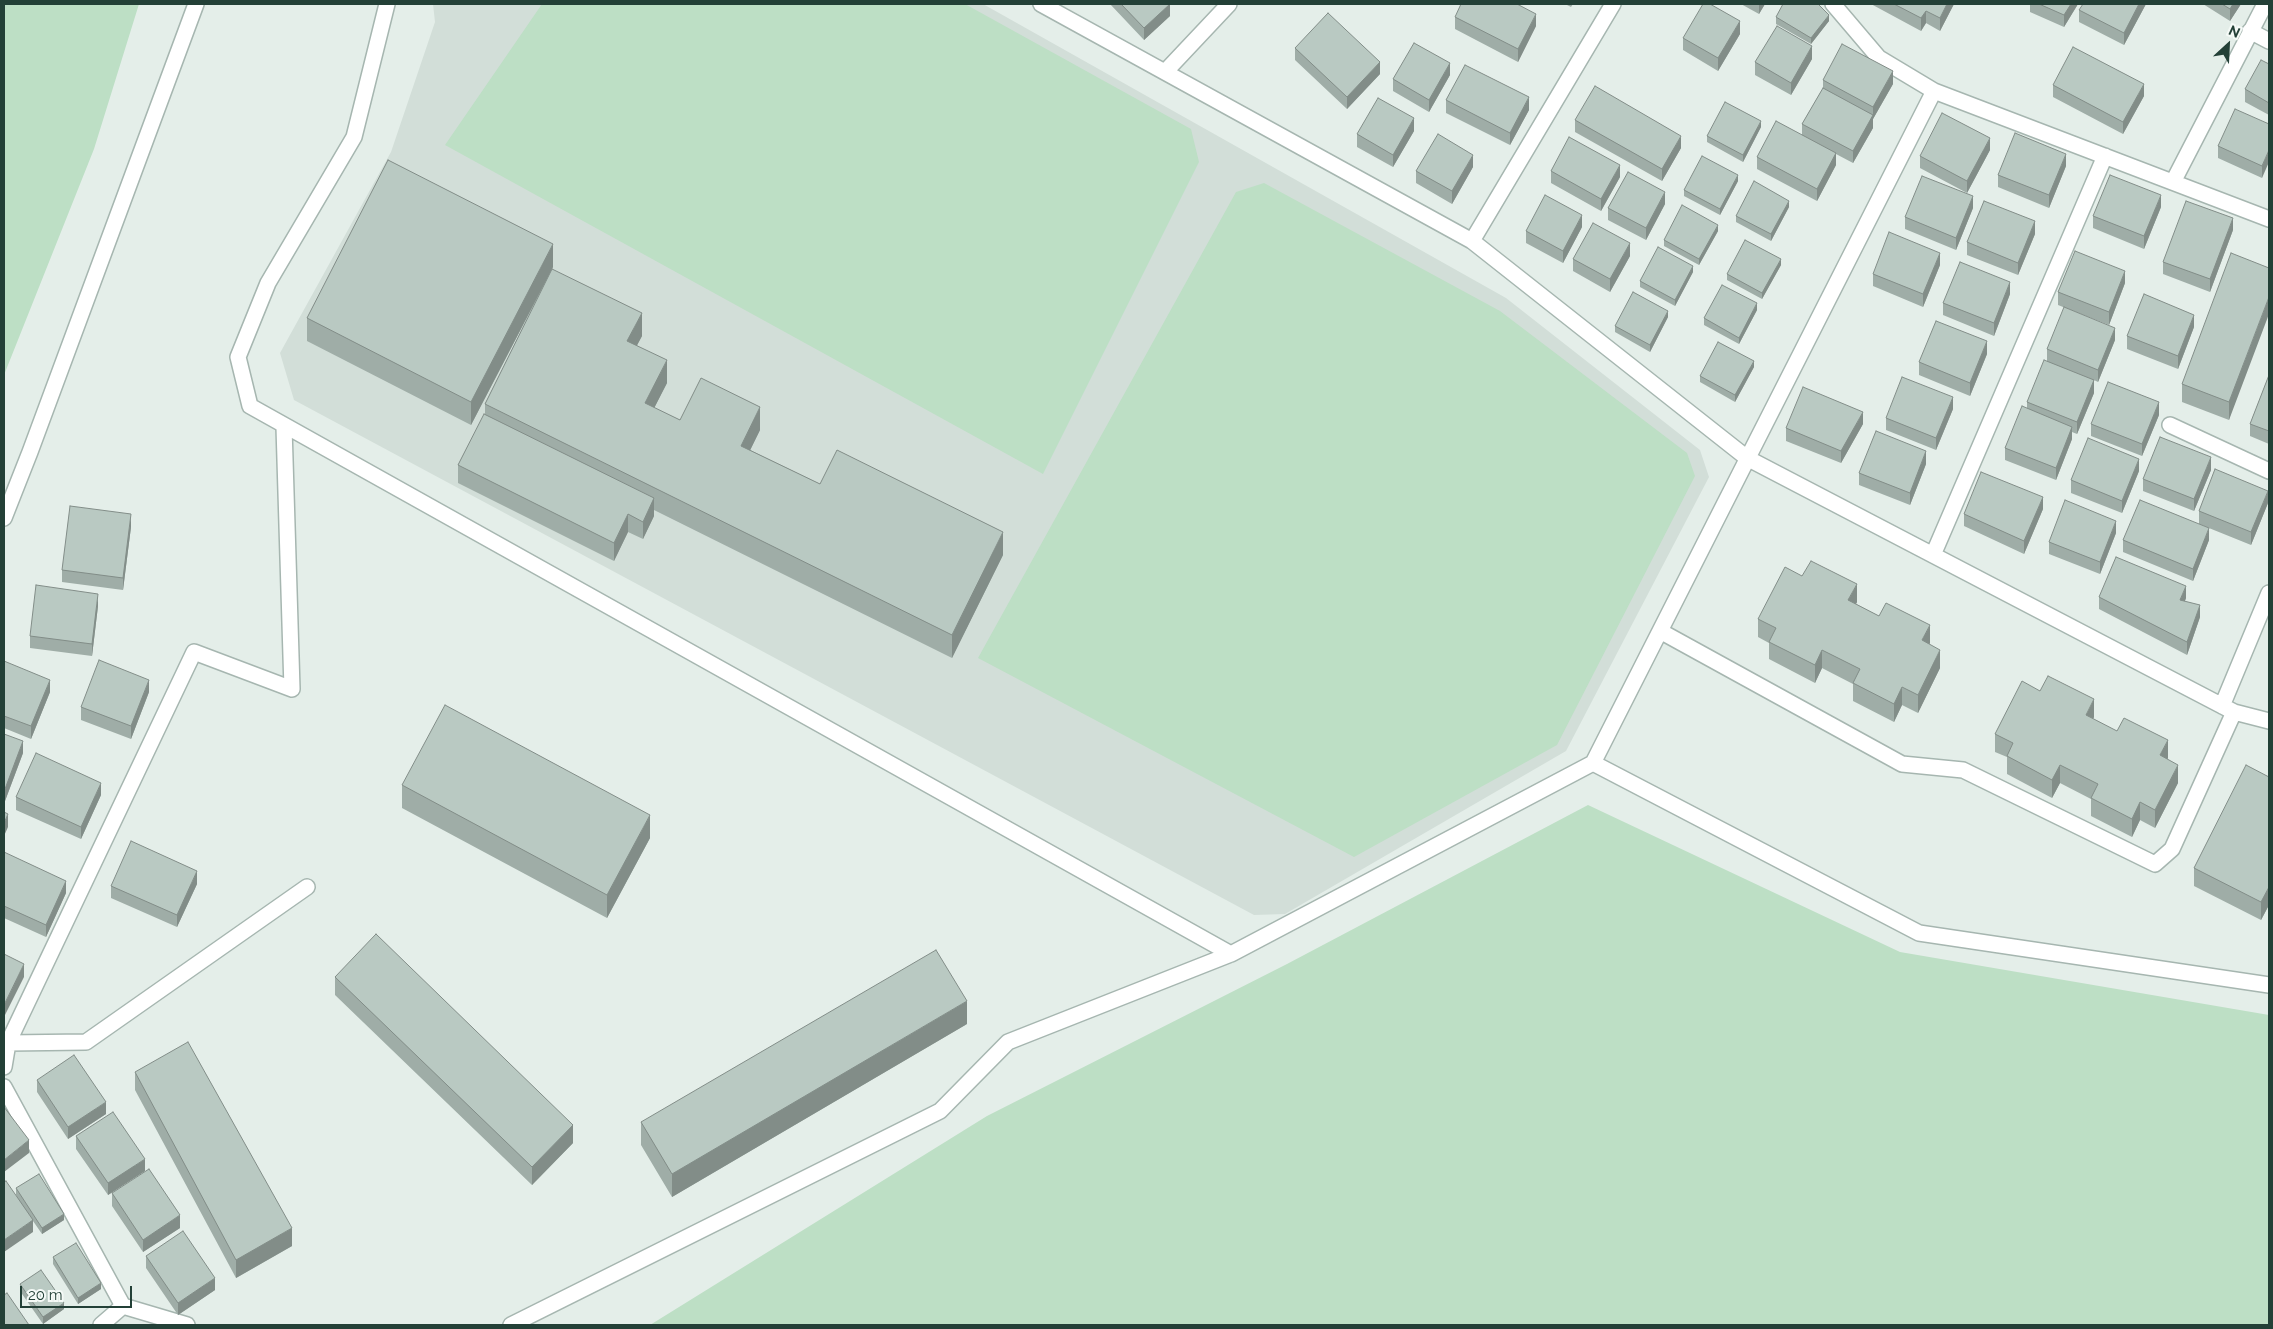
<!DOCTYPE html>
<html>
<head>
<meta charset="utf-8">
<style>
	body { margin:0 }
	#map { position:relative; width:2273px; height:1329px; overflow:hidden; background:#e4eee9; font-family:Raleway,sans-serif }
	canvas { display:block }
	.frame { position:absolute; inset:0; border:5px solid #234037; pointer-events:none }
	.north { position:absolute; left:2203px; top:20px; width:50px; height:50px; -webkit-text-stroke:4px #f5faf7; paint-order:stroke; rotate:25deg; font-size:14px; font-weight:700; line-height:20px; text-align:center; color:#234037 }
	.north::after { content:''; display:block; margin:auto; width:18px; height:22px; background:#234037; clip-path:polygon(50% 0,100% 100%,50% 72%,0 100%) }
	.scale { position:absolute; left:20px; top:1286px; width:112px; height:22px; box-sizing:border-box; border:2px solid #234037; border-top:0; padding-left:6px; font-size:15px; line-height:18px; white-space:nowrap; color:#234037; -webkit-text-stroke:4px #f5faf7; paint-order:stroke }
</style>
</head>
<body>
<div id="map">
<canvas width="2273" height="1329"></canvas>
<div class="frame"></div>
<div class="north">N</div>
<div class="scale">20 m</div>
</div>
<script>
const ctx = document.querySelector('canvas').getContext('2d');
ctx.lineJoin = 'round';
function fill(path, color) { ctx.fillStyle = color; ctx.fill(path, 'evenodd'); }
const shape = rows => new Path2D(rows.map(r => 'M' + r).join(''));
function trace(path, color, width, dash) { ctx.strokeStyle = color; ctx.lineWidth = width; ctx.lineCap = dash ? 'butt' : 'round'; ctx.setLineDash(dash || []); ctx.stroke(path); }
const built = shape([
	[433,4,983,4,1506,298,1700,450,1709,477,1566,751,1285,914,1254,915,294,400,280,353,391,152,435,22]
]);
const green = shape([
	[4,4,139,4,94,149,4,375],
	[542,4,965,4,1191,129,1199,162,1043,474,445,145],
	[1264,183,1500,311,1687,453,1695,476,1557,745,1354,857,978,658,1236,192],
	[1588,805,1900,952,2269,1015,2269,1325,650,1325,987,1116,1287,964]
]);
const minor = shape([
	[387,4,354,137,268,283,238,357,250,406,1231,954,1593,763,1934,91],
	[1041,4,1472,241,1747,458,2234,712,2269,721],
	[1833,4,1879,58,1934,91,2269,219],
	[2250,31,2269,41],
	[1165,72,1229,4],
	[2173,182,2265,4],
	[1472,241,1613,4],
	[2170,425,2269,471],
	[4,518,30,452,196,4],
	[1933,555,2105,156],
	[1660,631,1902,764,1963,770,2155,864,2172,849,2234,712],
	[2222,706,2269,593],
	[1593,763,1919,933,2269,985],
	[4,1042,8,1043,194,652,292,689,284,427],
	[4,1067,8,1043,86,1042,307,887],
	[4,1087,123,1306],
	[101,1325,123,1306,187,1325],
	[511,1325,940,1111,1008,1042,1231,954]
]);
const wall = shape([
	[1110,4,1170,4,1170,16,1144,40],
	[1565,4,1573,4,1571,7],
	[1741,4,1765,4,1759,14],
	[1871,4,1954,4,1940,31,1926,23,1921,31],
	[2030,4,2078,4,2064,27,2030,12],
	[2146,4,2124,45,2079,22,2079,10],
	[2203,4,2241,4,2230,21],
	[1455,17,1536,26,1518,62,1455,29],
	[1776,17,1829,21,1811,44,1776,24],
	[1740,34,1718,71,1683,50,1683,38],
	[1295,48,1380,74,1347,109,1295,60],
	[1812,59,1791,95,1755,75,1755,62],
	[2269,64,2269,115,2245,102,2245,89],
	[1450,75,1429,112,1393,91,1393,79],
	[1823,80,1893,84,1873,119,1873,128,1853,163,1836,154,1836,165,1817,201,1757,169,1757,157,1802,135,1802,124,1823,88],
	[2053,85,2144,96,2123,134,2053,97],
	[1446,100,1529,110,1510,145,1446,113],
	[1575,120,1681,148,1662,181,1575,132],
	[2269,124,2262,178,2218,158,2218,146],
	[1761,127,1743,162,1707,142,1707,136],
	[1414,131,1393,167,1357,147,1357,134],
	[1990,150,1967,193,1920,168,1920,156],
	[2066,166,2049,208,1998,187,1998,175],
	[1473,167,1452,204,1416,183,1416,171],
	[1551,171,1620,177,1601,211,1551,183],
	[1738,181,1720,215,1684,196,1684,190],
	[1665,204,1646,240,1608,220,1608,208],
	[1789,207,1771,241,1736,222,1736,216],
	[2161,207,2144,249,2093,228,2093,216],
	[1973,208,1956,250,1905,229,1905,217],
	[1582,227,1563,263,1526,243,1526,231],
	[2233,230,2210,292,2163,274,2163,262],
	[1718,231,1699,265,1664,246,1664,240],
	[2035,234,2018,275,1967,255,1967,242],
	[1630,256,1610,292,1573,271,1573,259],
	[1781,265,1762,299,1727,280,1727,274],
	[1940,265,1923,307,1873,286,1873,274],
	[553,267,552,269,642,336,637,345,667,383,654,408,680,420,760,430,750,450,820,484,1003,555,952,658,654,510,654,516,643,539,628,532,614,561,458,483,458,465,485,415,485,404,544,285,471,425,307,341,307,318],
	[2269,268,2229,420,2182,402,2182,384],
	[1693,272,1675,306,1640,287,1640,281],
	[2125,283,2109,325,2058,305,2058,292],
	[2010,294,1994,336,1943,315,1943,303],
	[1757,310,1739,344,1704,325,1704,318],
	[1668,317,1650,352,1615,332,1615,326],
	[2194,327,2178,369,2127,349,2127,336],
	[2115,340,2098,382,2094,380,2094,393,2077,434,2072,432,2072,439,2056,480,2005,460,2005,448,2027,408,2027,402,2047,361,2047,349],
	[1987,354,1970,396,1919,375,1919,362],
	[1754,367,1735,402,1700,382,1700,376],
	[2269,375,2269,444,2250,436,2250,424],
	[1953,409,1936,450,1886,430,1886,418],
	[2159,415,2142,456,2091,436,2091,424],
	[1863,424,1841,463,1786,441,1786,428],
	[1926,464,1910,505,1859,485,1859,473],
	[2211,470,2194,511,2143,491,2143,479],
	[2139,471,2122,513,2071,493,2071,480],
	[2268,503,2251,545,2199,524,2199,511],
	[2043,509,2024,554,1964,526,1964,514],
	[131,527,123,590,62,582,62,570],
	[2116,533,2100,574,2049,554,2049,542],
	[2123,540,2209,540,2193,581,2123,552],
	[1802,576,1857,602,1856,604,1930,643,1929,644,1940,668,1918,713,1902,705,1894,722,1853,701,1853,684,1822,668,1815,683,1769,659,1769,643,1758,637,1758,619],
	[2099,597,2186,598,2185,601,2200,617,2187,655,2099,609],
	[98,606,92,656,30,648,30,636],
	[4,661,50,692,31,739,4,728],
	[2040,691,2094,717,2093,719,2168,758,2167,759,2178,783,2155,828,2140,820,2132,837,2091,816,2091,799,2060,783,2052,798,2007,774,2007,757,1995,752,1995,734],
	[149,692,131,739,81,720,81,707],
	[4,734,23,753,5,801,4,800],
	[2269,777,2269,905,2261,920,2194,886,2194,868],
	[402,785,650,838,607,918,402,808],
	[101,795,81,839,16,810,16,797],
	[4,852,66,893,46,937,4,918],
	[197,884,177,927,111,898,111,886],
	[335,977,573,1143,532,1185,335,995],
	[967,1024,672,1197,641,1145,641,1122],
	[135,1072,292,1246,236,1278,135,1090],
	[37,1080,106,1114,68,1139,37,1092],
	[76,1136,145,1171,108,1195,76,1149],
	[16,1188,64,1220,42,1234,33,1221,33,1232,16,1195],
	[112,1193,180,1228,143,1252,112,1206],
	[146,1256,215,1290,178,1315,146,1268],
	[53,1257,101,1289,78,1304,53,1264],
	[20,1284,64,1309,43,1324,20,1291]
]);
const shadedWall = shape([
	[1170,4,1170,16,1144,40,1144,28],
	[1759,4,1765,4,1759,14],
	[1947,4,1954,4,1940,31,1940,18],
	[2071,4,2078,4,2064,27,2064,15],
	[2139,4,2146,4,2124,45,2124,33],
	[2233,4,2241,4,2230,21,2230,9],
	[1926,11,1926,23,1921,31,1921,18],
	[1536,14,1536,26,1518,62,1518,49],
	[1829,15,1829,21,1811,44,1811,38],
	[1740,21,1740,34,1718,71,1718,58],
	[1812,46,1812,59,1791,95,1791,83],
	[1380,62,1380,74,1347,109,1347,97],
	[1450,63,1450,75,1429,112,1429,100],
	[1893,71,1893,84,1873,119,1873,107],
	[2144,84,2144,96,2123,134,2123,122],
	[1529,97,1529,110,1510,145,1510,133],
	[1873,115,1873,128,1853,163,1853,151],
	[1414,118,1414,131,1393,167,1393,155],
	[1761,121,1761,127,1743,162,1743,155],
	[1681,136,1681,148,1662,181,1662,169],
	[1990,138,1990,150,1967,193,1967,181],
	[2269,150,2269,162,2262,178,2262,166],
	[1836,153,1836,165,1817,201,1817,189],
	[2066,154,2066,166,2049,208,2049,195],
	[1473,155,1473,167,1452,204,1452,191],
	[1620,165,1620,177,1601,211,1601,199],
	[1738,175,1738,181,1720,215,1720,209],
	[1665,192,1665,204,1646,240,1646,228],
	[2161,195,2161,207,2144,249,2144,236],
	[1973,196,1973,208,1956,250,1956,238],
	[1789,201,1789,207,1771,241,1771,234],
	[1582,215,1582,227,1563,263,1563,251],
	[2233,218,2233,230,2210,292,2210,279],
	[2035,221,2035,234,2018,275,2018,263],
	[1718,225,1718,231,1699,265,1699,259],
	[1630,243,1630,256,1610,292,1610,279],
	[553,244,553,267,471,425,471,402],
	[1940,253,1940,265,1923,307,1923,294],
	[1781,259,1781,265,1762,299,1762,293],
	[1693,266,1693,272,1675,306,1675,300],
	[2125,271,2125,283,2109,325,2109,312],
	[2010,282,2010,294,1994,336,1994,323],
	[2269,297,2269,314,2229,420,2229,402],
	[1757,303,1757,310,1739,344,1739,338],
	[1668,311,1668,317,1650,352,1650,345],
	[642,313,642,336,627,364,627,341],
	[2194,315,2194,327,2178,369,2178,356],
	[2115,328,2115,340,2098,382,2098,370],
	[1987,341,1987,354,1970,396,1970,383],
	[667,360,667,383,645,426,645,403],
	[1754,361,1754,367,1735,402,1735,395],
	[2094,380,2094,393,2077,434,2077,422],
	[1953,397,1953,409,1936,450,1936,438],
	[2159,402,2159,415,2142,456,2142,444],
	[760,407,760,430,741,469,741,446],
	[1863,412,1863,424,1841,463,1841,451],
	[2072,427,2072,439,2056,480,2056,468],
	[1926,451,1926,464,1910,505,1910,493],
	[2211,457,2211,470,2194,511,2194,499],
	[2139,459,2139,471,2122,513,2122,501],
	[2268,491,2268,503,2251,545,2251,532],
	[2043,497,2043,509,2024,554,2024,541],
	[654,498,654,516,643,539,643,522],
	[131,514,131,527,123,590,123,578],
	[628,514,628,532,614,561,614,543],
	[2116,521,2116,533,2100,574,2100,562],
	[2209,528,2209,540,2193,581,2193,569],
	[1003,532,1003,555,952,658,952,635],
	[1857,584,1857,602,1848,618,1848,600],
	[2186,586,2186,598,2180,613,2180,600],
	[98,594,98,606,92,656,92,644],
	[2200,605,2200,617,2187,655,2187,642],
	[1930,625,1930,643,1922,658,1922,640],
	[1822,650,1822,668,1815,683,1815,665],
	[1940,650,1940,668,1918,713,1918,695],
	[50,680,50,692,31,739,31,726],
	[149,680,149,692,131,739,131,726],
	[1902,687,1902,705,1894,722,1894,704],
	[2094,699,2094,717,2086,733,2086,715],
	[2168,740,2168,758,2160,773,2160,755],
	[23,741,23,753,5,801,5,789],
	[2060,765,2060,783,2052,798,2052,780],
	[2178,765,2178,783,2155,828,2155,810],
	[101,783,101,795,81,839,81,827],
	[2140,802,2140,820,2132,837,2132,819],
	[8,814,8,827,4,836,4,823],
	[650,815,650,838,607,918,607,895],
	[197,871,197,884,177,927,177,915],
	[66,881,66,893,46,937,46,925],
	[2269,887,2269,905,2261,920,2261,902],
	[24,964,24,977,4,1017,4,1005],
	[967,1001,967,1024,672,1197,672,1174],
	[106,1102,106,1114,68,1139,68,1127],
	[573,1125,573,1143,532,1185,532,1167],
	[29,1140,29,1153,4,1172,4,1160],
	[145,1159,145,1171,108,1195,108,1183],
	[64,1214,64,1220,42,1234,42,1228],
	[180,1215,180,1228,143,1252,143,1240],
	[33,1220,33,1232,4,1252,4,1240],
	[292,1228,292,1246,236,1278,236,1260],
	[215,1278,215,1290,178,1315,178,1303],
	[101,1283,101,1289,78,1304,78,1298],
	[64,1303,64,1309,43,1324,43,1317]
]);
const building = shape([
	[1121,4,1170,4,1144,28,1121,4],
	[1461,4,1517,4,1536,14,1518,49,1455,17,1461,4],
	[1703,4,1710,4,1740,21,1718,58,1683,38,1703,4],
	[1783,4,1818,4,1829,15,1811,38,1776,17,1783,4],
	[1894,4,1947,4,1940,18,1926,11,1921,18,1894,4],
	[2039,4,2071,4,2064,15,2039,4],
	[2083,4,2139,4,2124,33,2079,10,2083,4],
	[2222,4,2233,4,2230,9,2222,4],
	[1328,13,1380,62,1347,97,1295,48,1328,13],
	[1777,26,1812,46,1791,83,1755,62,1777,26],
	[1414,43,1450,63,1429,100,1393,79,1414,43],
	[1842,44,1893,71,1873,107,1823,80,1842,44],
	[2073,47,2144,84,2123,122,2053,85,2073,47],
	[2261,60,2269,64,2269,103,2245,89,2261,60],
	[1465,65,1529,97,1510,133,1446,100,1465,65],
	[1595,86,1681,136,1662,169,1575,120,1595,86],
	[1823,88,1873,115,1853,151,1802,124,1823,88],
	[1378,98,1414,118,1393,155,1357,134,1378,98],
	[1725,102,1761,121,1743,155,1707,136,1725,102],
	[2235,109,2269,124,2269,150,2262,166,2218,146,2235,109],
	[1942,113,1990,138,1967,181,1920,156,1942,113],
	[1776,121,1836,153,1817,189,1757,157,1776,121],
	[2015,133,2066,154,2049,195,1998,175,2015,133],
	[1438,134,1473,155,1452,191,1416,171,1438,134],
	[1569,137,1620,165,1601,199,1551,171,1569,137],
	[1702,156,1738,175,1720,209,1684,190,1702,156],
	[388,160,553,244,471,402,307,318,388,160],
	[1628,172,1665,192,1646,228,1608,208,1628,172],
	[2110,175,2161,195,2144,236,2093,216,2110,175],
	[1922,176,1973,196,1956,238,1905,217,1922,176],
	[1754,181,1789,201,1771,234,1736,216,1754,181],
	[1545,195,1582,215,1563,251,1526,231,1545,195],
	[1984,201,2035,221,2018,263,1967,242,1984,201],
	[2186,201,2233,218,2210,279,2163,262,2186,201],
	[1682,205,1718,225,1699,259,1664,240,1682,205],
	[1593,223,1630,243,1610,279,1573,259,1593,223],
	[1889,232,1940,253,1923,294,1873,274,1889,232],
	[1745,240,1781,259,1762,293,1727,274,1745,240],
	[1658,247,1693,266,1675,300,1640,281,1658,247],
	[2075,251,2125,271,2109,312,2058,292,2075,251],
	[2231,253,2269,268,2269,297,2229,402,2182,384,2231,253],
	[1960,262,2010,282,1994,323,1943,303,1960,262],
	[552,269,642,313,627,341,667,360,645,403,680,420,701,378,760,407,741,446,820,484,837,450,1003,532,952,635,485,404,552,269],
	[1722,285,1757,303,1739,338,1704,318,1722,285],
	[1633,292,1668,311,1650,345,1615,326,1633,292],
	[2144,294,2194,315,2178,356,2127,336,2144,294],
	[2064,307,2115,328,2098,370,2047,349,2064,307],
	[1936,321,1987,341,1970,383,1919,362,1936,321],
	[1718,342,1754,361,1735,395,1700,376,1718,342],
	[2044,360,2094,380,2077,422,2027,402,2044,360],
	[2269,375,2269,431,2250,424,2269,375],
	[1902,377,1953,397,1936,438,1886,418,1902,377],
	[2108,382,2159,402,2142,444,2091,424,2108,382],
	[1803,387,1863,412,1841,451,1786,428,1803,387],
	[2022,406,2072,427,2056,468,2005,448,2022,406],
	[484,414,654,498,643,522,628,514,614,543,458,465,484,414],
	[1876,431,1926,451,1910,493,1859,473,1876,431],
	[2160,437,2211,457,2194,499,2143,479,2160,437],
	[2088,438,2139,459,2122,501,2071,480,2088,438],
	[2215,469,2268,491,2251,532,2199,511,2215,469],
	[1981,472,2043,497,2024,541,1964,514,1981,472],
	[2065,500,2116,521,2100,562,2049,542,2065,500],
	[2140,500,2209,528,2193,569,2123,540,2140,500],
	[70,506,131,514,123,578,62,570,70,506],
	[2116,557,2186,586,2180,600,2200,605,2187,642,2099,597,2116,557],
	[1811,561,1857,584,1848,600,1879,616,1886,603,1930,625,1922,640,1940,650,1918,695,1902,687,1894,704,1853,683,1860,669,1822,650,1815,665,1769,642,1776,628,1758,619,1785,567,1802,576,1811,561],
	[36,585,98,594,92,644,30,636,36,585],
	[99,660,149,680,131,726,81,707,99,660],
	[4,661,50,680,31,726,4,716,4,661],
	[2048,676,2094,699,2086,715,2117,731,2124,718,2168,740,2160,755,2178,765,2155,810,2140,802,2132,819,2091,798,2098,784,2060,765,2052,780,2007,756,2013,743,1995,734,2022,681,2040,691,2048,676],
	[445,705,650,815,607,895,402,785,445,705],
	[4,734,23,741,5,789,4,788,4,734],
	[36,753,101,783,81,827,16,797,36,753],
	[2246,765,2269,777,2269,887,2261,902,2194,868,2246,765],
	[4,812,8,814,4,823,4,812],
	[131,841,197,871,177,915,111,886,131,841],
	[4,852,66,881,46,925,4,906,4,852],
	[376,934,573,1125,532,1167,335,977,376,934],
	[936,950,967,1001,672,1174,641,1122,936,950],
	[4,954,24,964,4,1005,4,954],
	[188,1042,292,1228,236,1260,135,1072,188,1042],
	[74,1055,106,1102,68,1127,37,1080,74,1055],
	[4,1107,29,1140,4,1160,4,1107],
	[113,1112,145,1159,108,1183,76,1136,113,1112],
	[149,1169,180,1215,143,1240,112,1193,149,1169],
	[39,1174,64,1214,42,1228,16,1188,39,1174],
	[6,1181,33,1220,4,1240,4,1182,6,1181],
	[183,1231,215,1278,178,1303,146,1256,183,1231],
	[76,1243,101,1283,78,1298,53,1257,76,1243],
	[41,1270,64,1303,43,1317,20,1284,41,1270],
	[7,1293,29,1325,4,1325,4,1295,7,1293]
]);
fill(built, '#d2ded8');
fill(green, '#bddfc5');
trace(minor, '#a6b6b0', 18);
trace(minor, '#fff', 15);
fill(wall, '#9fada7');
fill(shadedWall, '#828d88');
fill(building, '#b9c9c2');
trace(building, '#828d88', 1);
</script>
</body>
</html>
